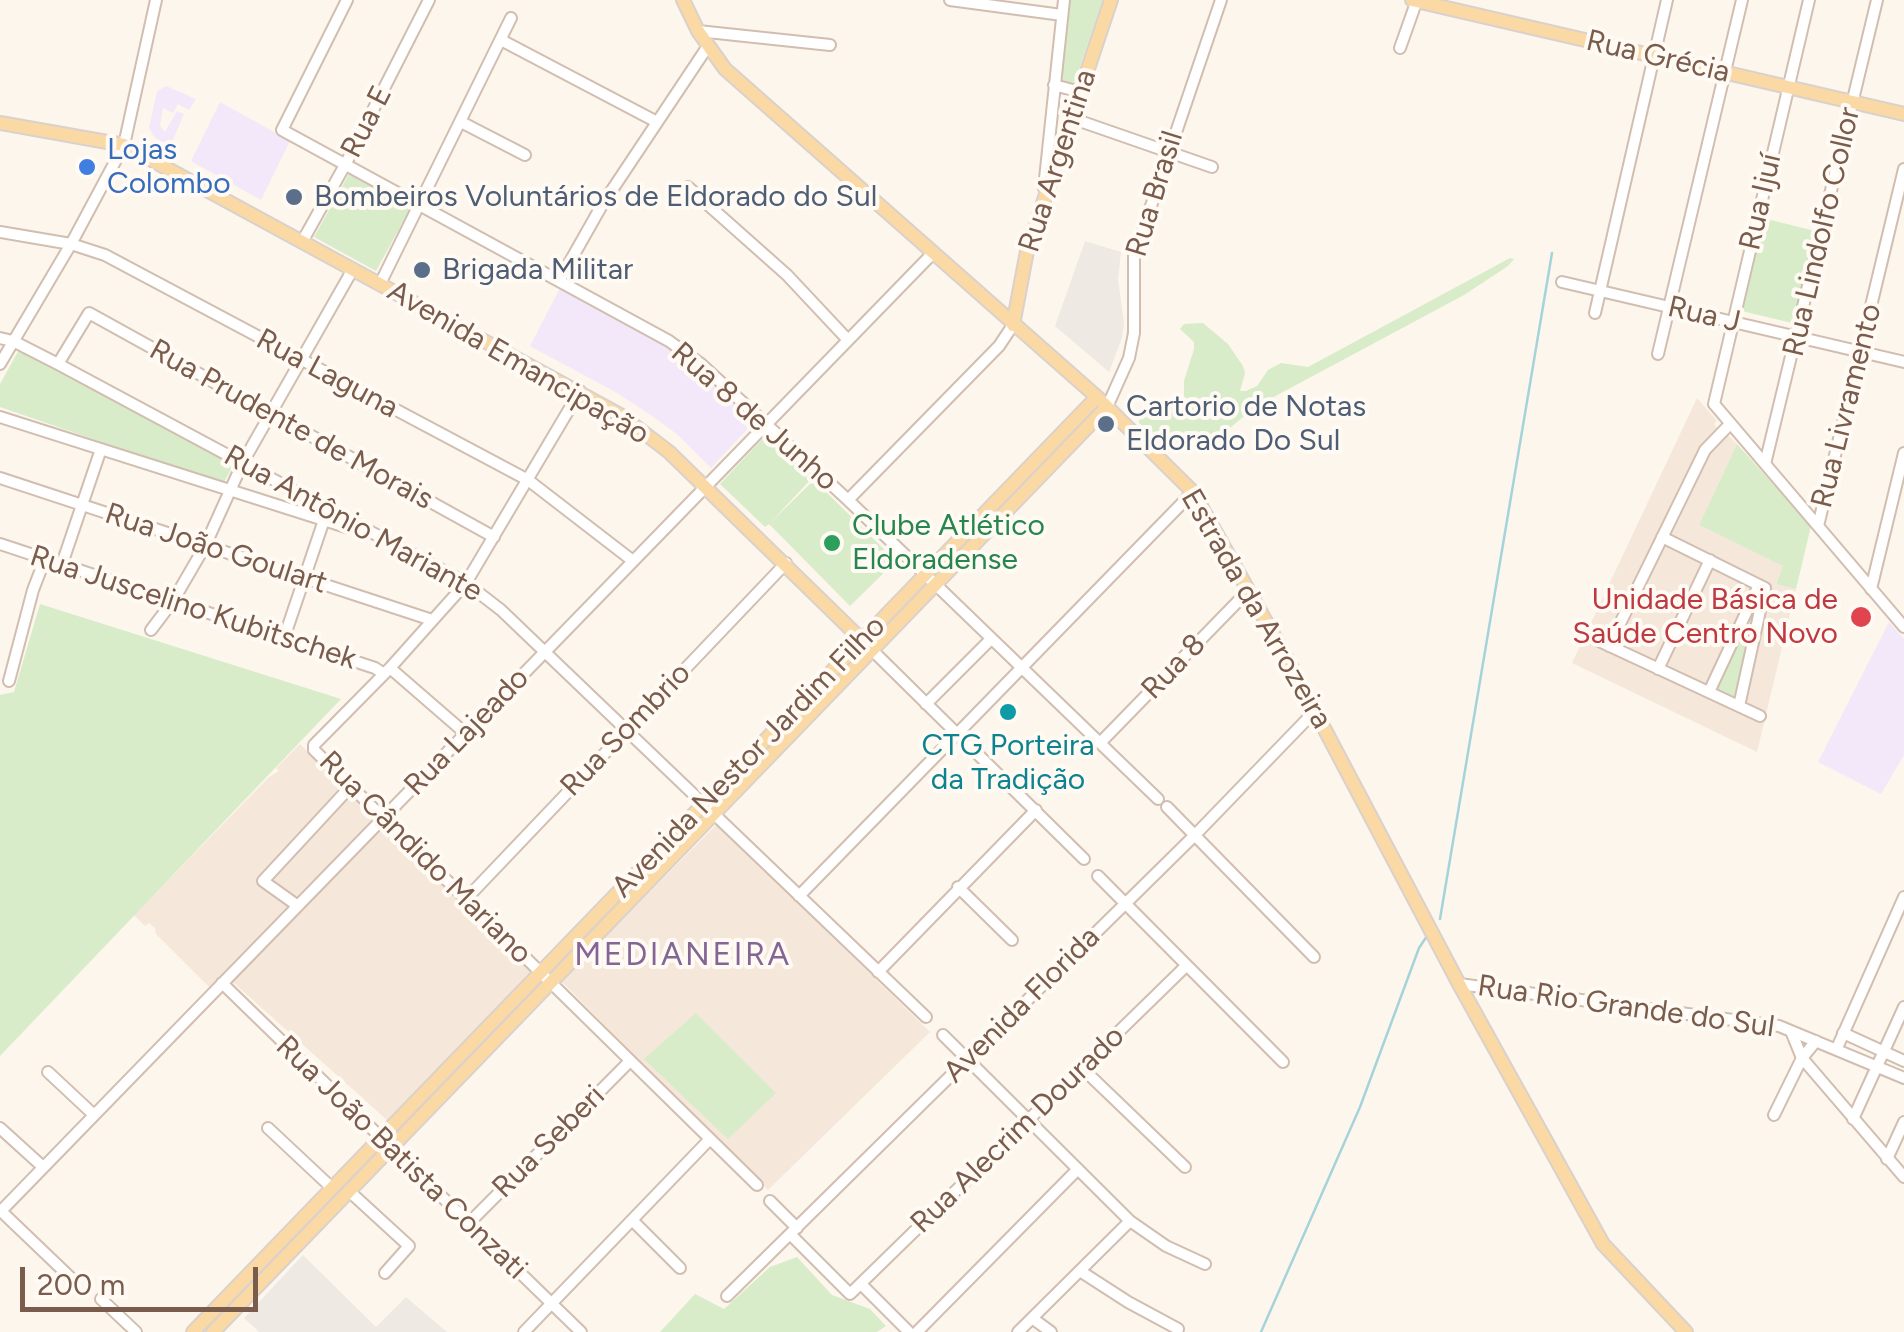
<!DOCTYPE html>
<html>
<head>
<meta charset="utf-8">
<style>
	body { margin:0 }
	#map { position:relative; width:1904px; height:1332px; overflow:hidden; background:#fdf6ec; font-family:Figtree,sans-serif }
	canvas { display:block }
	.scale { position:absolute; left:20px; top:1267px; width:238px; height:45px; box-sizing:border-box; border:5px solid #7a5c4d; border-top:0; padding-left:12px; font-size:30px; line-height:35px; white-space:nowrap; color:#7a5c4d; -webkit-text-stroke:8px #fffaf3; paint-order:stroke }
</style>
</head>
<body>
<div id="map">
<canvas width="1904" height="1332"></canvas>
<div class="scale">200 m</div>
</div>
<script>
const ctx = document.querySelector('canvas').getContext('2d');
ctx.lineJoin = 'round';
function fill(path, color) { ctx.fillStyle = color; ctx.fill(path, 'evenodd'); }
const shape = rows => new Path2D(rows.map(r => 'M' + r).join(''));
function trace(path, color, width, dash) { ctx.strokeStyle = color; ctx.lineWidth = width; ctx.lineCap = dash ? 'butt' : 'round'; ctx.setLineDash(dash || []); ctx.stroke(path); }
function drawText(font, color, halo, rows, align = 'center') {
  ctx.font = font + ' Figtree,sans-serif'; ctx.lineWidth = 8; ctx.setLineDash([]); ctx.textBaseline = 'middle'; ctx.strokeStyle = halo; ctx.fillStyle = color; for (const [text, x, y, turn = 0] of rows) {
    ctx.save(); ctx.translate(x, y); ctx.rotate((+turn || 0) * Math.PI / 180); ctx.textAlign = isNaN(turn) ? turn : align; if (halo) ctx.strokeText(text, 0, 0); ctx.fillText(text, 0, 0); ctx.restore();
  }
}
const residential = shape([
	[1697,398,1717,421,1714,424,1722,435,1726,433,1737,444,1699,525,1784,566,1776,583,1796,589,1757,752,1572,663],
	[300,744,453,893,536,968,387,1120,225,975,211,989,156,934,155,928,149,923,145,926,134,915,269,777,279,771,276,768],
	[717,824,930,1032,768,1190,561,981]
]);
const industrial = shape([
	[1085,241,1121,252,1118,279,1124,323,1122,338,1109,372,1055,326],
	[303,1255,376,1327,406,1297,447,1332,259,1332,244,1318]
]);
const education = shape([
	[166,86,196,99,189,110,178,104,173,113,163,108,160,126,165,132,177,111,184,114,170,147,154,137,149,128,157,91],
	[220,102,290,141,261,200,191,161],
	[560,288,660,342,718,385,756,420,711,468,678,435,652,416,617,393,530,346],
	[1889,622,1904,639,1904,755,1881,794,1818,762]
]);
const green = shape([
	[1068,0,1103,0,1074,84,1059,80],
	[349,174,411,207,376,271,314,237],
	[1763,218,1819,232,1796,324,1742,311],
	[1510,258,1514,259,1508,266,1464,295,1255,407,1213,442,1200,444,1180,441,1163,445,1139,423,1138,412,1152,401,1164,401,1179,411,1184,407,1184,381,1194,349,1194,342,1180,329,1184,324,1203,323,1228,344,1243,366,1245,373,1240,391,1246,391,1257,386,1268,370,1281,363,1308,367],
	[20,348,235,462,223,484,0,407,0,384],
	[767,434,813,477,770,523,814,480,896,561,850,606,769,524,765,527,720,484],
	[1737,444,1811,526,1796,589,1776,584,1783,566,1699,525],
	[1758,595,1760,597,1736,698,1714,689],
	[40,604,341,699,0,1056,0,695,14,692],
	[696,1013,776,1093,728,1139,644,1059],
	[797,1257,832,1295,870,1309,886,1326,877,1332,660,1332,695,1294,724,1309,770,1267]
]);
const stream = shape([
	[1440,919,1552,253],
	[1261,1332,1360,1107,1419,948,1427,936]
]);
const minor = shape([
	[347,0,282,130,669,341,701,364,848,500,1158,799],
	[950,0,1062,15],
	[1809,0,1714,404,1904,627],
	[698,31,830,45],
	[501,40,657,122],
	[1400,48,1417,0],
	[1054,85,1080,92],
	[1071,118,1212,167],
	[461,122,525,155],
	[688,187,787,275,848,340],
	[1044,188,1064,0],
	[0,232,71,244,105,255,528,480,633,561],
	[302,242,345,165,429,0],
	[559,281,602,205,708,46],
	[1562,282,1904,362],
	[380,284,511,18],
	[1595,313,1667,0],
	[0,338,13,341,58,364,466,583,501,610,926,1017],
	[1658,354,1742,0],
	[0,364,71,244,124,145,156,0],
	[58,364,89,313,494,537],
	[580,391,466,583,390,668,314,745,314,750,757,1185],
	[1107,407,1129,358,1134,333,1134,256,1221,0],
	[0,417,349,528],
	[1765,464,1877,0],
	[0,478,432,620],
	[848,500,999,346,1013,325],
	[1818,526,1904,169],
	[1662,537,1765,588,1739,706],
	[0,544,375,668,384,674],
	[62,564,101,449],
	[1871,589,1904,453],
	[151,630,173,601,205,546,243,462,353,269],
	[1586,635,1760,716],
	[284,638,324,520],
	[1609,646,1705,450,1730,424],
	[872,650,1084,859],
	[390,668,465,733],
	[1658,669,1710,560],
	[9,681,33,590,45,559],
	[1709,692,1759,585],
	[926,704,991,639],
	[1100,743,1248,591],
	[1167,807,1314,957],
	[1098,876,1283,1062],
	[958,887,1012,940],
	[799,896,1193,492],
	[467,898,786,563],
	[298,906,263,881,351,786],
	[878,972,1036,810],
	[222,983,581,1332],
	[1459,984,1779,1026,1904,1078],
	[1791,1031,1802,1058,1904,1177],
	[1843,1033,1904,1061],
	[943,1035,1130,1221,1166,1246,1205,1264],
	[1837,1048,1904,897],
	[1082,1068,1185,1167],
	[48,1072,94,1115],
	[1774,1115,1802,1058,1816,1041],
	[1853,1119,1904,1007],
	[0,1128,43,1167],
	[268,1128,332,1188],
	[1887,1159,1904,1122],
	[349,1191,409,1246,385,1273],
	[770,1201,797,1228],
	[1,1211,71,1278],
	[0,1212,933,253],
	[632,1220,680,1268],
	[469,1223,630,1061],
	[790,1234,850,1294,1186,966],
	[1080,1271,1128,1302,1178,1329],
	[861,1284,909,1332],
	[727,1296,1195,835,1314,712],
	[101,1299,136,1332],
	[1032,1318,1051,1332],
	[524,1332,710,1139],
	[917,1332,1078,1169],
	[1018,1332,1130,1221]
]);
const major = shape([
	[683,0,698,31,725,69,1097,397,1193,492,1296,675,1459,984,1603,1244,1686,1332],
	[1412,0,1904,114],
	[0,123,124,145,622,416,669,452,867,645],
	[1013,325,1027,251,1111,0],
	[193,1332,1097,397],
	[213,1332,1107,407]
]);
const markers = [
	[87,167,10,"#3f7fe0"],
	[294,197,10,"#5c6f8a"],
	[422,270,10,"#5c6f8a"],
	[1106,424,10,"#5c6f8a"],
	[832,543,10,"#2e9e5b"],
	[1861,617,12,"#e0444e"],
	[1008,712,10,"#0f9aa8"]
];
const streetNames = [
	["Rua Grécia",1658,57,13],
	["Rua E",367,122,-63],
	["Rua Argentina",1058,161,-72],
	["Rua Brasil",1155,194,-73],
	["Rua Ijuí",1761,202,-77],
	["Rua Lindolfo Collor",1822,232,-77],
	["Rua J",1704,315,13],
	["Avenida Emancipação",518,363,30],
	["Rua Laguna",327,374,28],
	["Rua Livramento",1847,406,-76],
	["Rua 8 de Junho",754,417,41],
	["Rua Prudente de Morais",291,425,29],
	["Rua Antônio Mariante",353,524,29],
	["Rua João Goulart",216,549,18],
	["Rua Juscelino Kubitschek",193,608,18],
	["Estrada da Arrozeira",1256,609,60],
	["Rua 8",1174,667,-46],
	["Rua Sombrio",626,730,-46],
	["Rua Lajeado",467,732,-46],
	["Avenida Nestor Jardim Filho",749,757,-46],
	["Rua Cândido Mariano",425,858,45],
	["Avenida Florida",1022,1005,-45],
	["Rua Rio Grande do Sul",1626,1007,8],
	["Rua Alecrim Dourado",1018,1130,-44],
	["Rua Seberi",549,1142,-45],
	["Rua João Batista Conzati",401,1158,44]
];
const shopNames = [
	["Lojas",107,150],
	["Colombo",107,184]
];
const serviceNames = [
	["Bombeiros Voluntários de Eldorado do Sul",314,197],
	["Brigada Militar",442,270],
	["Cartorio de Notas",1126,407],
	["Eldorado Do Sul",1126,441]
];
const leisureNames = [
	["Clube Atlético",852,526],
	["Eldoradense",852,560]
];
const healthNames = [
	["Unidade Básica de",1838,600],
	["Saúde Centro Novo",1838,634]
];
const cultureNames = [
	["CTG Porteira",1008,746],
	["da Tradição",1008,780]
];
const neighbourhoodNames = [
	["MEDIANEIRA",683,956]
];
fill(residential, '#f5e8da');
fill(industrial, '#efe9e4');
fill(education, '#f3e8fa');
fill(green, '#d8ecc9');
trace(stream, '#a5d3da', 2.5);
trace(minor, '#d1beb0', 14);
trace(major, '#dad1cd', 16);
trace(minor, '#fff', 10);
trace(major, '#fbd9a5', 12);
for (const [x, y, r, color] of markers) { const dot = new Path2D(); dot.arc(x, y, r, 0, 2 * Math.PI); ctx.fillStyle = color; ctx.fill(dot); trace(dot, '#fffaf3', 4); }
drawText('30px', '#7a5c4d', '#fffaf3', streetNames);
drawText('30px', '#366cbe', '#fffaf3', shopNames, 'left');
drawText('30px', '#4e5e75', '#fffaf3', serviceNames, 'left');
drawText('30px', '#27864d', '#fffaf3', leisureNames, 'left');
drawText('30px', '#be3a42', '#fffaf3', healthNames, 'right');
drawText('30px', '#0d838f', '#fffaf3', cultureNames);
ctx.letterSpacing = '2.5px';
drawText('32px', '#846695', '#fffaf3', neighbourhoodNames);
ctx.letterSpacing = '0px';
</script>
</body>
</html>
